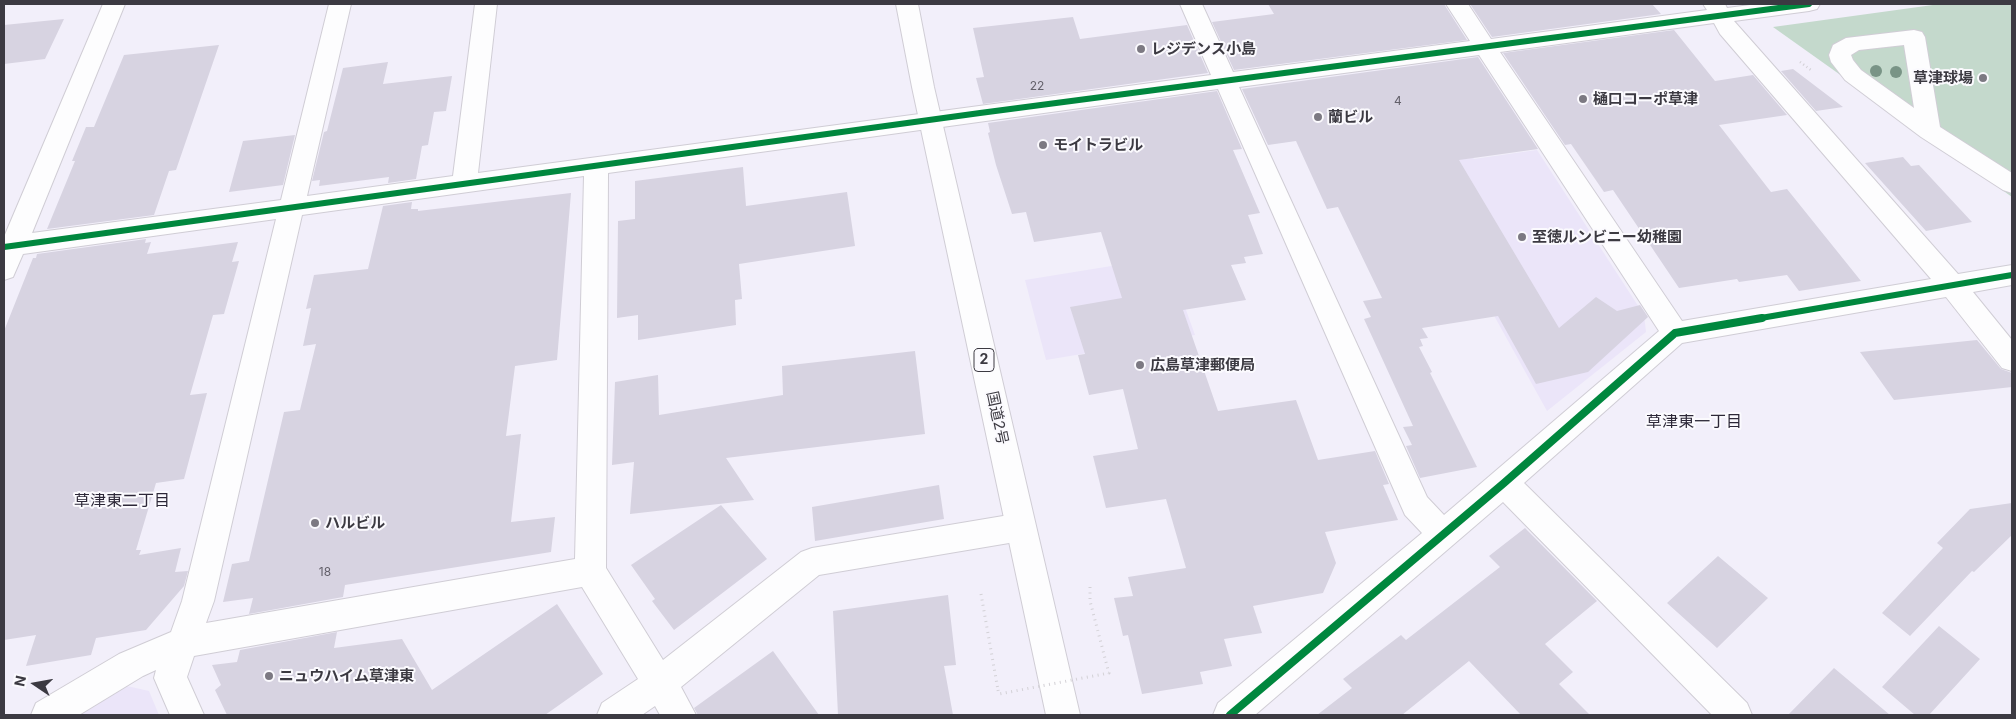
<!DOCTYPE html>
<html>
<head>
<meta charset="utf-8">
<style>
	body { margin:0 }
	#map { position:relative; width:2016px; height:719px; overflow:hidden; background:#f2effa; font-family:Inter,sans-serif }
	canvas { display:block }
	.frame { position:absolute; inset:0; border:5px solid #3c3a42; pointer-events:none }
	.north { position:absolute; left:10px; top:659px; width:50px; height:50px; -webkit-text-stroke:4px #fbfafe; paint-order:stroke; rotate:282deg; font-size:14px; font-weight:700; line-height:20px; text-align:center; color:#3c3a42 }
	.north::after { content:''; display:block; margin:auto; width:18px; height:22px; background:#3c3a42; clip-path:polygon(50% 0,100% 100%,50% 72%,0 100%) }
</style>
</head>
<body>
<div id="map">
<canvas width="2016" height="719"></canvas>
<div class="frame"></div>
<div class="north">N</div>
</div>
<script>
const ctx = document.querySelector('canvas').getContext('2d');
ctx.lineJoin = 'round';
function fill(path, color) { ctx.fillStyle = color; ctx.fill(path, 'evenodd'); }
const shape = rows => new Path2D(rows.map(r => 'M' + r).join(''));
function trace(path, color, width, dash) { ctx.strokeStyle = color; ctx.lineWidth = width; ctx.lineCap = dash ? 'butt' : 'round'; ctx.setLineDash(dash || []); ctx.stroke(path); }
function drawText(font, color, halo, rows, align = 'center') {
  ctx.font = font + ' Inter,"Noto Sans JP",sans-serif'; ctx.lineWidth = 4; ctx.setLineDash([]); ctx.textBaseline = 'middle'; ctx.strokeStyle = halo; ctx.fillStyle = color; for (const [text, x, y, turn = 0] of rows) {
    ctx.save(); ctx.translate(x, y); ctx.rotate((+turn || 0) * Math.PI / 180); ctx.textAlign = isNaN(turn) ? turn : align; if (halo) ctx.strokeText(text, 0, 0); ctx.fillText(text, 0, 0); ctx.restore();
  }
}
const built = shape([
	[1458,133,1474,159,1537,150,1644,315,1646,332,1547,411,1397,141],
	[1167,257,1195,335,1046,360,1025,280],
	[127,686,149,691,159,715,80,715]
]);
const green = shape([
	[1940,4,2012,4,2012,197,1773,27]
]);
const building = shape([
	[1268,4,1444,4,1467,40,1234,70,1212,22,1274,14],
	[1470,4,1652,4,1661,14,1492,37],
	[1073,17,1080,39,1187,25,1208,73,983,104,976,78,984,77,973,28],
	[64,19,45,59,4,64,4,25],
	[1674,30,1715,81,1753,75,1787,115,1719,125,1771,192,1787,189,1861,281,1799,291,1787,275,1739,282,1737,279,1679,288,1613,190,1604,192,1571,144,1565,145,1503,53],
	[219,45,176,170,169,171,154,215,47,229,75,161,72,161,86,127,94,127,124,55],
	[1478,57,1538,149,1459,160,1559,328,1596,297,1617,311,1640,305,1648,317,1588,372,1536,384,1498,316,1422,328,1428,338,1420,339,1423,346,1419,347,1432,372,1430,373,1477,467,1420,478,1406,446,1412,445,1403,427,1413,426,1364,319,1371,317,1363,301,1382,298,1338,207,1327,209,1296,141,1268,145,1242,89],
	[388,62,383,84,452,76,446,111,434,112,428,145,422,146,416,179,388,183,389,177,319,186,320,180,312,181,324,132,327,131,343,68],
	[1793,69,1843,107,1816,111,1781,71],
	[1217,91,1242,149,1233,150,1260,213,1248,215,1263,254,1244,257,1246,263,1231,265,1246,300,1183,310,1218,411,1296,400,1318,460,1375,451,1389,484,1383,485,1398,520,1325,532,1336,563,1323,593,1253,606,1262,633,1224,639,1232,666,1200,672,1203,684,1142,694,1128,635,1123,636,1114,598,1133,596,1128,577,1186,568,1166,499,1106,508,1093,456,1138,449,1123,389,1089,395,1078,355,1085,354,1070,307,1122,298,1101,232,1034,242,1026,212,1012,214,996,165,988,133,990,132,988,123],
	[295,135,283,185,229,192,243,141],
	[1903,157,1911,166,1919,165,1972,222,1926,231,1865,163],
	[743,167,746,206,847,192,855,246,739,264,742,299,735,300,736,325,638,340,638,315,617,318,618,221,635,219,635,181],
	[571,193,557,360,515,366,506,436,521,434,511,522,555,517,551,552,345,585,343,597,249,614,253,598,223,602,232,564,249,561,284,412,300,410,316,344,303,346,311,308,306,309,314,275,368,269,383,206,412,202,411,209,418,209,418,211],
	[146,239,145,243,151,242,147,254,238,242,232,262,239,261,224,314,213,315,190,395,207,393,184,479,156,483,136,550,141,550,139,555,181,548,175,572,188,571,184,586,146,630,96,638,91,655,26,666,36,635,4,640,4,331,33,258,36,258,37,254],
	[1977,340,2001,369,2012,373,2012,387,1894,400,1860,352],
	[915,351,925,434,726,458,754,500,630,514,634,462,612,465,615,382,658,375,659,415,783,395,782,366],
	[939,485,944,519,815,541,812,507],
	[2012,503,2012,535,1974,572,1972,571,1910,636,1882,613,1943,548,1937,543,1970,509],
	[721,505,767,559,674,630,652,601,655,599,631,565],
	[1525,528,1597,601,1545,644,1573,672,1559,684,1590,715,1521,715,1469,661,1402,715,1317,715,1352,688,1343,679,1401,635,1406,640,1500,567,1489,556],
	[1718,556,1768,598,1717,648,1667,603],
	[948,595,956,665,944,666,953,715,838,715,833,611],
	[557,604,603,674,545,715,227,715,215,690,221,685,212,665,237,662,240,650,337,632,334,648,402,639,432,690],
	[1939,626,1980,659,1929,715,1915,715,1882,687],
	[773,651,819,715,698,715,694,708],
	[1834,668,1890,715,1788,715]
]);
const pathFar1 = shape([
	[1800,62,1811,70]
]);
const path = shape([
	[1090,587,1090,601,1107,666],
	[981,594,998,690]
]);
const minor = shape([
	[103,4,125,4,32,233,281,200,329,4,351,4,307,196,453,176,475,4,497,4,478,173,1211,75,1180,4,1202,4,1233,72,1470,41,1446,4,1468,4,1491,39,1707,10,1703,4,1725,4,1727,8,1758,4,1820,4,1817,9,1809,11,1734,21,1958,274,2012,265,2012,285,1973,292,2012,340,2012,371,2002,368,1946,297,1682,343,1524,483,1747,703,1752,715,1712,715,1503,502,1255,715,1213,715,1218,703,1422,533,1405,515,1401,506,1218,89,608,173,606,568,663,660,801,552,812,548,1021,513,1032,517,1036,527,1032,537,1021,541,819,575,681,687,696,715,660,715,655,706,642,715,597,715,602,703,638,679,582,587,194,656,187,677,204,715,170,715,154,678,156,670,143,676,79,715,31,715,36,703,119,654,171,632,182,601,276,219,23,254,13,277,4,280,4,237,103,4],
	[1714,23,1720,34,1931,279,1682,321,1500,52,1714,23],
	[1479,55,1659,331,1444,515,1427,497,1239,87,1479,55],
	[584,176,575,559,206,623,214,601,302,215,584,176],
	[1914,30,1922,32,1925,37,1940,127,2012,173,2012,193,2003,190,1921,137,1845,80,1831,62,1829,55,1833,45,1846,38,1914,30],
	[1904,45,1914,108,1861,70,1853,60,1851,55,1859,50,1904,45]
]);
const highway = shape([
	[896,4,918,4,934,87,1080,715,1046,715,912,87,896,4]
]);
const pathBridge = shape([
	[998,690,999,694,1109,673,1107,666]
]);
const cyclewayFar1 = shape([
	[4,247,980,113,1809,4],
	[1755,319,2012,275]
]);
const cycleway = shape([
	[1230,715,1504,483,1675,333,1762,318]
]);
const trees = [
	[1876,71],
	[1896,72]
];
const markers = [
	[1141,49,5,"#7c7982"],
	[1983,78,5,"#7c7982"],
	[1583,99,5,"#7c7982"],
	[1318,117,5,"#7c7982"],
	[1043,145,5,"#7c7982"],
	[1522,237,5,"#7c7982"],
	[1140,365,5,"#7c7982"],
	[315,523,5,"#7c7982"],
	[269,676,5,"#7c7982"]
];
const numberNames = [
	["22",1037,86],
	["4",1398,101],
	["18",325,572]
];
const shields = [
	[984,360,20]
];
const shieldNames = [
	["2",984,360]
];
const poiNames = [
	["レジデンス小島",1151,49],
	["草津球場",1973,78,"right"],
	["樋口コーポ草津",1593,99],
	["蘭ビル",1328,117],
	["モイトラビル",1053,145],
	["至徳ルンビニー幼稚園",1532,237],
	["広島草津郵便局",1150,365],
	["ハルビル",325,523],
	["ニュウハイム草津東",279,676]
];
const streetNames = [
	["国道2号",997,418,78]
];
const neighbourhoodNames = [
	["草津東一丁目",1694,422],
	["草津東二丁目",122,501]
];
fill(built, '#ebe5f9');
fill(green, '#c4d9cc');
fill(building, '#d7d3e1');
trace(minor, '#d0cdd5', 2);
trace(highway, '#d0cdd5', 2);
trace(pathFar1, '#d3d1d6', 2.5, [1, 3]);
trace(path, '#d3d1d6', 3, [1, 4.5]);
fill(minor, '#fdfdfe');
fill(highway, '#fdfdfe');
trace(pathBridge, '#d3d1d6', 3, [1, 4.5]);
trace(cyclewayFar1, '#00873e', 6);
trace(cycleway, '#00873e', 8);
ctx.fillStyle = '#799486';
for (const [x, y] of trees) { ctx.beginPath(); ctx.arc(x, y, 6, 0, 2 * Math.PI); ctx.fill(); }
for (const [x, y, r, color] of markers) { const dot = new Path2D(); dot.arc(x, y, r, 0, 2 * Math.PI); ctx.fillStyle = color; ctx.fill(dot); trace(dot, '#fbfafe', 2); }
drawText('12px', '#63606a', null, numberNames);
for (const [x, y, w] of shields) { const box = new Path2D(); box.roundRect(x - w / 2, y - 11.5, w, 23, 4); ctx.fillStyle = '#fbfafe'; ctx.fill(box); trace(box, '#3c3a42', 1); }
drawText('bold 14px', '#3c3a42', null, shieldNames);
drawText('bold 15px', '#3c3a42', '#fbfafe', poiNames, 'left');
drawText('15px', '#3c3a42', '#fbfafe', streetNames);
drawText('16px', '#2d2838', '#fbfafe', neighbourhoodNames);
</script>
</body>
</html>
